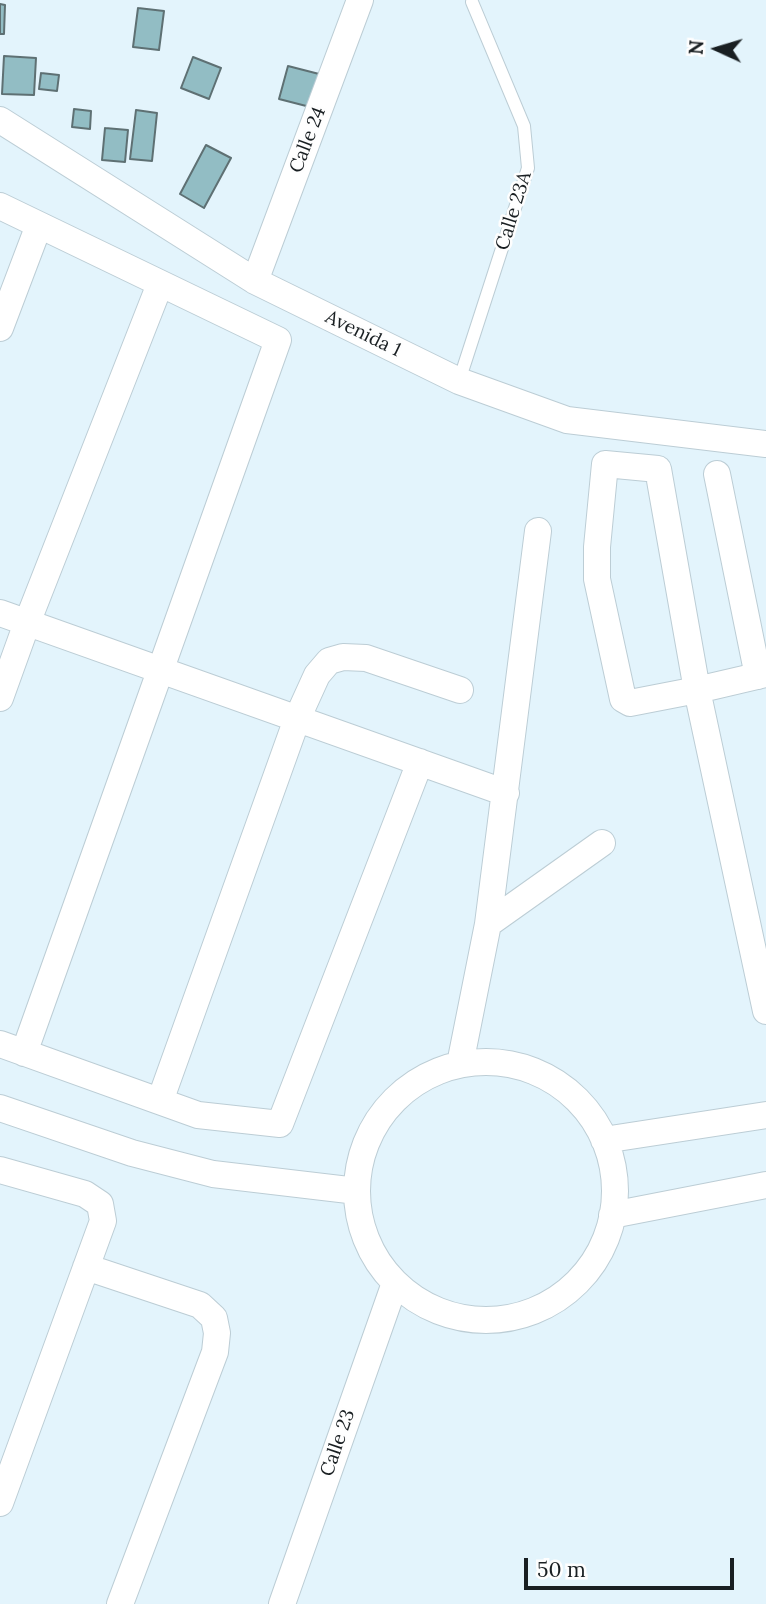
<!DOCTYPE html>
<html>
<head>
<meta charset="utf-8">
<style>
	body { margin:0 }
	#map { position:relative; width:766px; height:1604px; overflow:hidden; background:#e3f4fc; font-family:Lora,serif }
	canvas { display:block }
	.north { position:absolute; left:682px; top:14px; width:70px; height:70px; -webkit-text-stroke:5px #fefefe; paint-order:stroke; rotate:274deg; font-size:19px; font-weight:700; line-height:28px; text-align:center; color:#191f22 }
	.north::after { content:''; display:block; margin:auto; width:24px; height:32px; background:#191f22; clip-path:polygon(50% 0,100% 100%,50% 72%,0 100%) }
	.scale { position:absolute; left:524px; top:1558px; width:210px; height:32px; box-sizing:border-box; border:4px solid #191f22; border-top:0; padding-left:9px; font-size:21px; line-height:24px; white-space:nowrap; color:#191f22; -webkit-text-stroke:5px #fefefe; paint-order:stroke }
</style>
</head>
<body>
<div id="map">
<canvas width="766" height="1604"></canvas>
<div class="north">N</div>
<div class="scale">50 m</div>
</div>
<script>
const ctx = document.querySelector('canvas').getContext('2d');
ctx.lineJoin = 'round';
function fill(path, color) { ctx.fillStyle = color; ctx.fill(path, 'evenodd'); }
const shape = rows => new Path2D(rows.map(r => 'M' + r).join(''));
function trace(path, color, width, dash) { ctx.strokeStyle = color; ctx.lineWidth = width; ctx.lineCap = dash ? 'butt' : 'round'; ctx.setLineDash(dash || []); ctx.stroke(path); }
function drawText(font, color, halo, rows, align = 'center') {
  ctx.font = font + ' Lora,serif'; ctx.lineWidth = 5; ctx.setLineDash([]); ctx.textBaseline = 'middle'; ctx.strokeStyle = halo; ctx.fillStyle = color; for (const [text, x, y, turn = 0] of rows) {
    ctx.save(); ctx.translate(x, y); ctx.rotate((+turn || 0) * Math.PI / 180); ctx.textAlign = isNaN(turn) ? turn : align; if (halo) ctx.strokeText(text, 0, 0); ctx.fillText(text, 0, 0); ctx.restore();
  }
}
const building = shape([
	[0,4,5,5,4,34,0,34,0,4],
	[138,8,164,11,159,50,133,47,138,8],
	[4,56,36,58,34,95,2,94,4,56],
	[193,57,221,68,209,99,181,88,193,57],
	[288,66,323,75,314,108,279,99,288,66],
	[41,73,59,75,57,91,39,89,41,73],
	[74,109,91,111,90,129,72,127,74,109],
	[136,110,157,113,152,161,130,159,136,110],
	[105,128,128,130,125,162,102,160,105,128],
	[206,145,231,158,204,208,180,194,206,145]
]);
const lane = shape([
	[459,381,528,168,524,126,472,2]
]);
const street = shape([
	[0,120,255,281,459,381,567,420,766,444],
	[0,206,278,340,24,1053],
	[255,281,360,0],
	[0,328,39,225],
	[717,474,758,676],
	[0,613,506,793],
	[766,674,697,690,630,703,623,699,597,579,597,547,605,464,658,469,697,690,766,1011],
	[0,698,27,623,160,284],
	[488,924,602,843],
	[0,1044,198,1115,280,1124,420,762],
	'357 1191a129 129 0 1 1 258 0a129 129 0 1 1-258 0Z',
	[460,1064,488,924,538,531],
	[160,1101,297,719,317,675,329,661,343,657,366,658,460,690],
	[0,1108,132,1153,213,1174,357,1191],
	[604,1140,766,1115],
	[0,1170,85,1194,100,1204,103,1221,0,1503],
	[612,1215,766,1185],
	[86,1267,200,1305,214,1318,217,1333,215,1352,120,1604],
	[282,1604,395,1283]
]);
const streetNames = [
	["Calle 24",308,140,-69],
	["Calle 23A",514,211,-73],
	["Avenida 1",363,334,26],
	["Calle 23",338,1443,-71]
];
fill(building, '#92bdc4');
trace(building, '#5e7073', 2);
trace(lane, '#bccdd5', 14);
trace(street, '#bccdd5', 28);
trace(lane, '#fff', 12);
trace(street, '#fff', 26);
drawText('19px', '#191f22', '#fefefe', streetNames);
</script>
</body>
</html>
